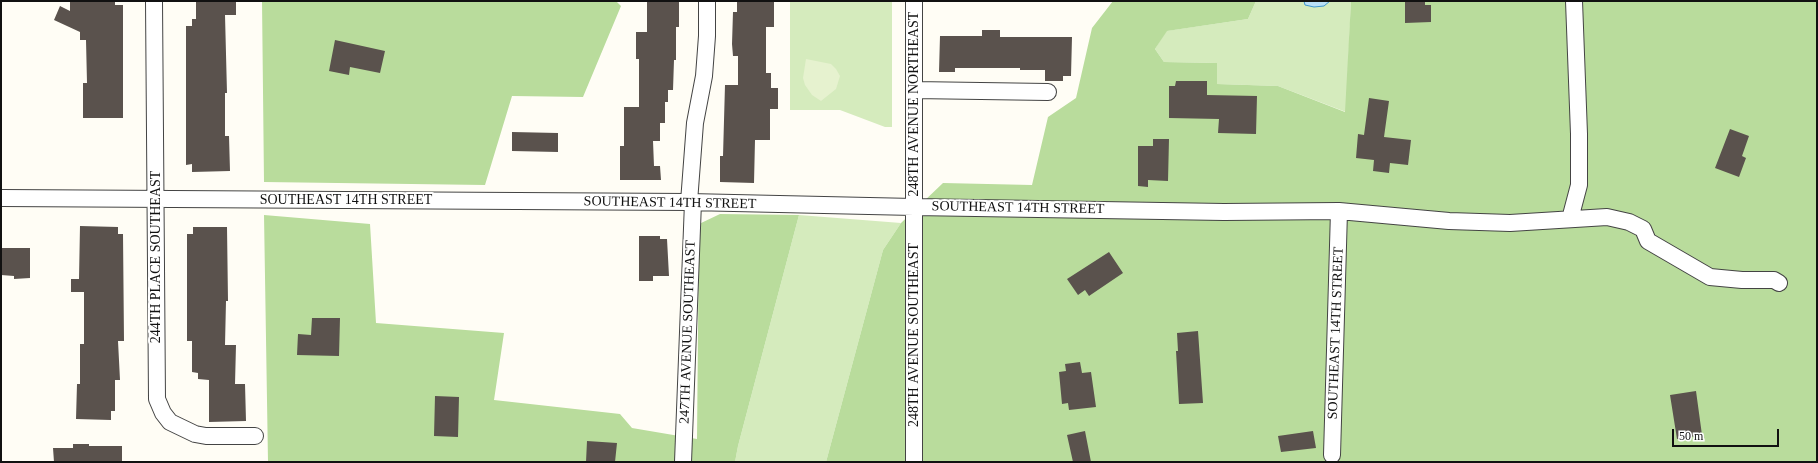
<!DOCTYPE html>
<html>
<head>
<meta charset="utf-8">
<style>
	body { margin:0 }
	#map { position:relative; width:1818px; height:463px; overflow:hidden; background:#fffdf5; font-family:"Times New Roman",serif }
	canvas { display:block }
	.frame { position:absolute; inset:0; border:2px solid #111; pointer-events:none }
	.scale { position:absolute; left:1672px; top:429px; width:107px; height:18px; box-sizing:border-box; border:2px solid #111; border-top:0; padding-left:5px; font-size:12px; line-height:14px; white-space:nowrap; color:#111; -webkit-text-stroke:3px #fff; paint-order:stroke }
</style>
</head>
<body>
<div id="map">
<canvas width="1818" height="463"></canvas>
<div class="frame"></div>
<div class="scale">50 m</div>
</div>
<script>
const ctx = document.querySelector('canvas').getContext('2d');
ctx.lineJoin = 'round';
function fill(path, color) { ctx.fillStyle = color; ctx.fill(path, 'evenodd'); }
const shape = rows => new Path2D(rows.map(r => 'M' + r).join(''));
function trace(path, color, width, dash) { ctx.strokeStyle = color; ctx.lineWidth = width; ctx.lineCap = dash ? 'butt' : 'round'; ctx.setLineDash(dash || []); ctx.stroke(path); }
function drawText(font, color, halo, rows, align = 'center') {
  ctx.font = font + ' "Times New Roman",serif'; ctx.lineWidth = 4; ctx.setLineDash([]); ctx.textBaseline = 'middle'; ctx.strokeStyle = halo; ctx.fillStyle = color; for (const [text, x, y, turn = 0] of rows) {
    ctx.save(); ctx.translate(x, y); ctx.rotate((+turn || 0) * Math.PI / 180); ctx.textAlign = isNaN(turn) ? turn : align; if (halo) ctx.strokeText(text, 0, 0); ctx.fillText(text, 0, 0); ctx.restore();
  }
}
const green = shape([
	[790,1,892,1,892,127,885,127,840,110,790,110],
	[1256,1,1351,1,1346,112,1278,86,1217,84,1217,63,1164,62,1155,49,1166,31,1248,19],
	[799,215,901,223,883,250,826,462,735,462,738,446]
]);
const forest = shape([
	[262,1,616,1,621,6,583,97,512,96,485,185,264,182],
	[1113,1,1256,1,1248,19,1167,31,1155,49,1164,62,1217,63,1217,84,1278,86,1345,112,1351,1,1817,1,1817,462,826,462,883,250,901,223,943,183,1032,185,1048,117,1076,98,1092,28],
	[720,214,799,215,738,446,735,462,268,462,264,215,370,224,376,323,504,333,494,400,620,414,632,428,697,439,699,224]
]);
const pitch = shape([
	[806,59,831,64,836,69,840,76,836,89,821,101,812,95,805,85,803,78]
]);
const water = shape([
	[1304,1,1330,1,1324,6,1314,7,1305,5,1304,1]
]);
const building = shape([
	[70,1,115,1,115,5,123,5,123,118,83,118,83,83,87,83,86,40,80,40,80,32,54,20,60,6,70,11],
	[196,1,236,1,236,15,225,15,227,93,225,93,225,136,229,136,230,171,192,172,192,164,186,165,186,26,192,26,192,19,196,19],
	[647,1,679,1,679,27,676,27,676,60,674,60,673,90,668,90,668,102,665,102,665,123,660,123,660,141,653,141,654,166,660,166,661,180,620,180,620,146,624,146,624,107,639,107,639,59,636,59,636,32,647,32],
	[737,1,774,1,774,27,766,27,766,73,771,73,771,88,778,88,778,109,770,109,770,140,755,140,754,183,720,182,720,156,723,156,725,85,738,85,738,56,733,56,732,44,733,12,737,12],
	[1405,1,1425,1,1425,5,1431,5,1431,22,1405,23],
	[982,30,1000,30,1000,37,1072,37,1071,76,1063,76,1063,81,1045,81,1045,70,1020,70,1020,68,955,68,955,72,939,72,940,36,982,36],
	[335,40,385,51,380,73,350,67,349,75,329,71],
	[1176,81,1207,81,1207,95,1257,96,1256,134,1218,133,1219,119,1169,118,1169,86,1175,86],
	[1369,98,1389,101,1384,137,1411,140,1408,165,1390,163,1389,173,1373,171,1374,160,1356,158,1358,134,1364,135],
	[1730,129,1749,136,1742,156,1746,158,1739,177,1715,168],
	[512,132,558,133,558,152,512,151],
	[1153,139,1169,139,1168,181,1148,180,1148,187,1138,186,1138,146,1153,146],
	[80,226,118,227,118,234,123,234,124,341,118,341,120,380,115,380,115,411,111,411,111,420,76,419,77,384,80,384,80,344,84,344,84,292,71,292,71,279,79,279],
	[193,227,227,227,228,301,226,301,225,345,236,345,235,384,245,384,246,421,209,422,209,380,198,379,198,373,192,372,192,341,187,341,187,234,193,234],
	[639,236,660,236,660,239,667,239,669,276,653,276,653,281,639,281],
	[1,248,30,248,30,278,14,279,14,276,1,275],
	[1109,252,1123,273,1089,296,1085,290,1078,295,1067,279],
	[312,318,340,318,339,356,297,355,298,334,311,335],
	[1198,331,1203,403,1179,404,1176,351,1178,351,1177,333],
	[1080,362,1082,373,1091,372,1096,407,1069,410,1068,403,1062,404,1059,372,1066,371,1065,364],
	[1696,391,1702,435,1677,439,1670,395],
	[435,396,459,397,458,437,434,436],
	[1085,431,1091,462,1073,462,1067,435],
	[1313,431,1316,448,1281,452,1278,436],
	[587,441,617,443,615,462,586,462],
	[73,444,89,444,89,446,122,446,122,462,54,462,53,448,73,448]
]);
const minor = shape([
	[154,1,157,399,163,413,170,422,195,434,206,436,255,436],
	[914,90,1048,92],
	[1,198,689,202,914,207,1224,212,1339,211,1449,221,1510,223,1607,217,1629,222,1643,229,1648,241,1710,277,1742,280,1774,280,1779,283],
	[689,202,695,123,704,76,707,36,707,1],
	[1570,219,1579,185,1579,134,1574,1],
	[1332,455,1339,211],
	[683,462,693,202],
	[914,462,914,1]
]);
const streetNames = [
	["248TH AVENUE NORTHEAST",914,104,-90],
	["SOUTHEAST 14TH STREET",346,200],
	["SOUTHEAST 14TH STREET",670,203,1],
	["SOUTHEAST 14TH STREET",1018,208,1],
	["244TH PLACE SOUTHEAST",156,257,-90],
	["247TH AVENUE SOUTHEAST",688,332,-88],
	["SOUTHEAST 14TH STREET",1336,333,-88],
	["248TH AVENUE SOUTHEAST",914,335,-90]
];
fill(green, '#d5ebbd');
fill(forest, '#b9dc9c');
fill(pitch, '#e6f2cf');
fill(water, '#b9e0f7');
trace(water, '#3f96cf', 1);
fill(building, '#5a524d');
trace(minor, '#444', 18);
trace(minor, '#fff', 16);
drawText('14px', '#111', '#fff', streetNames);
</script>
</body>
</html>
